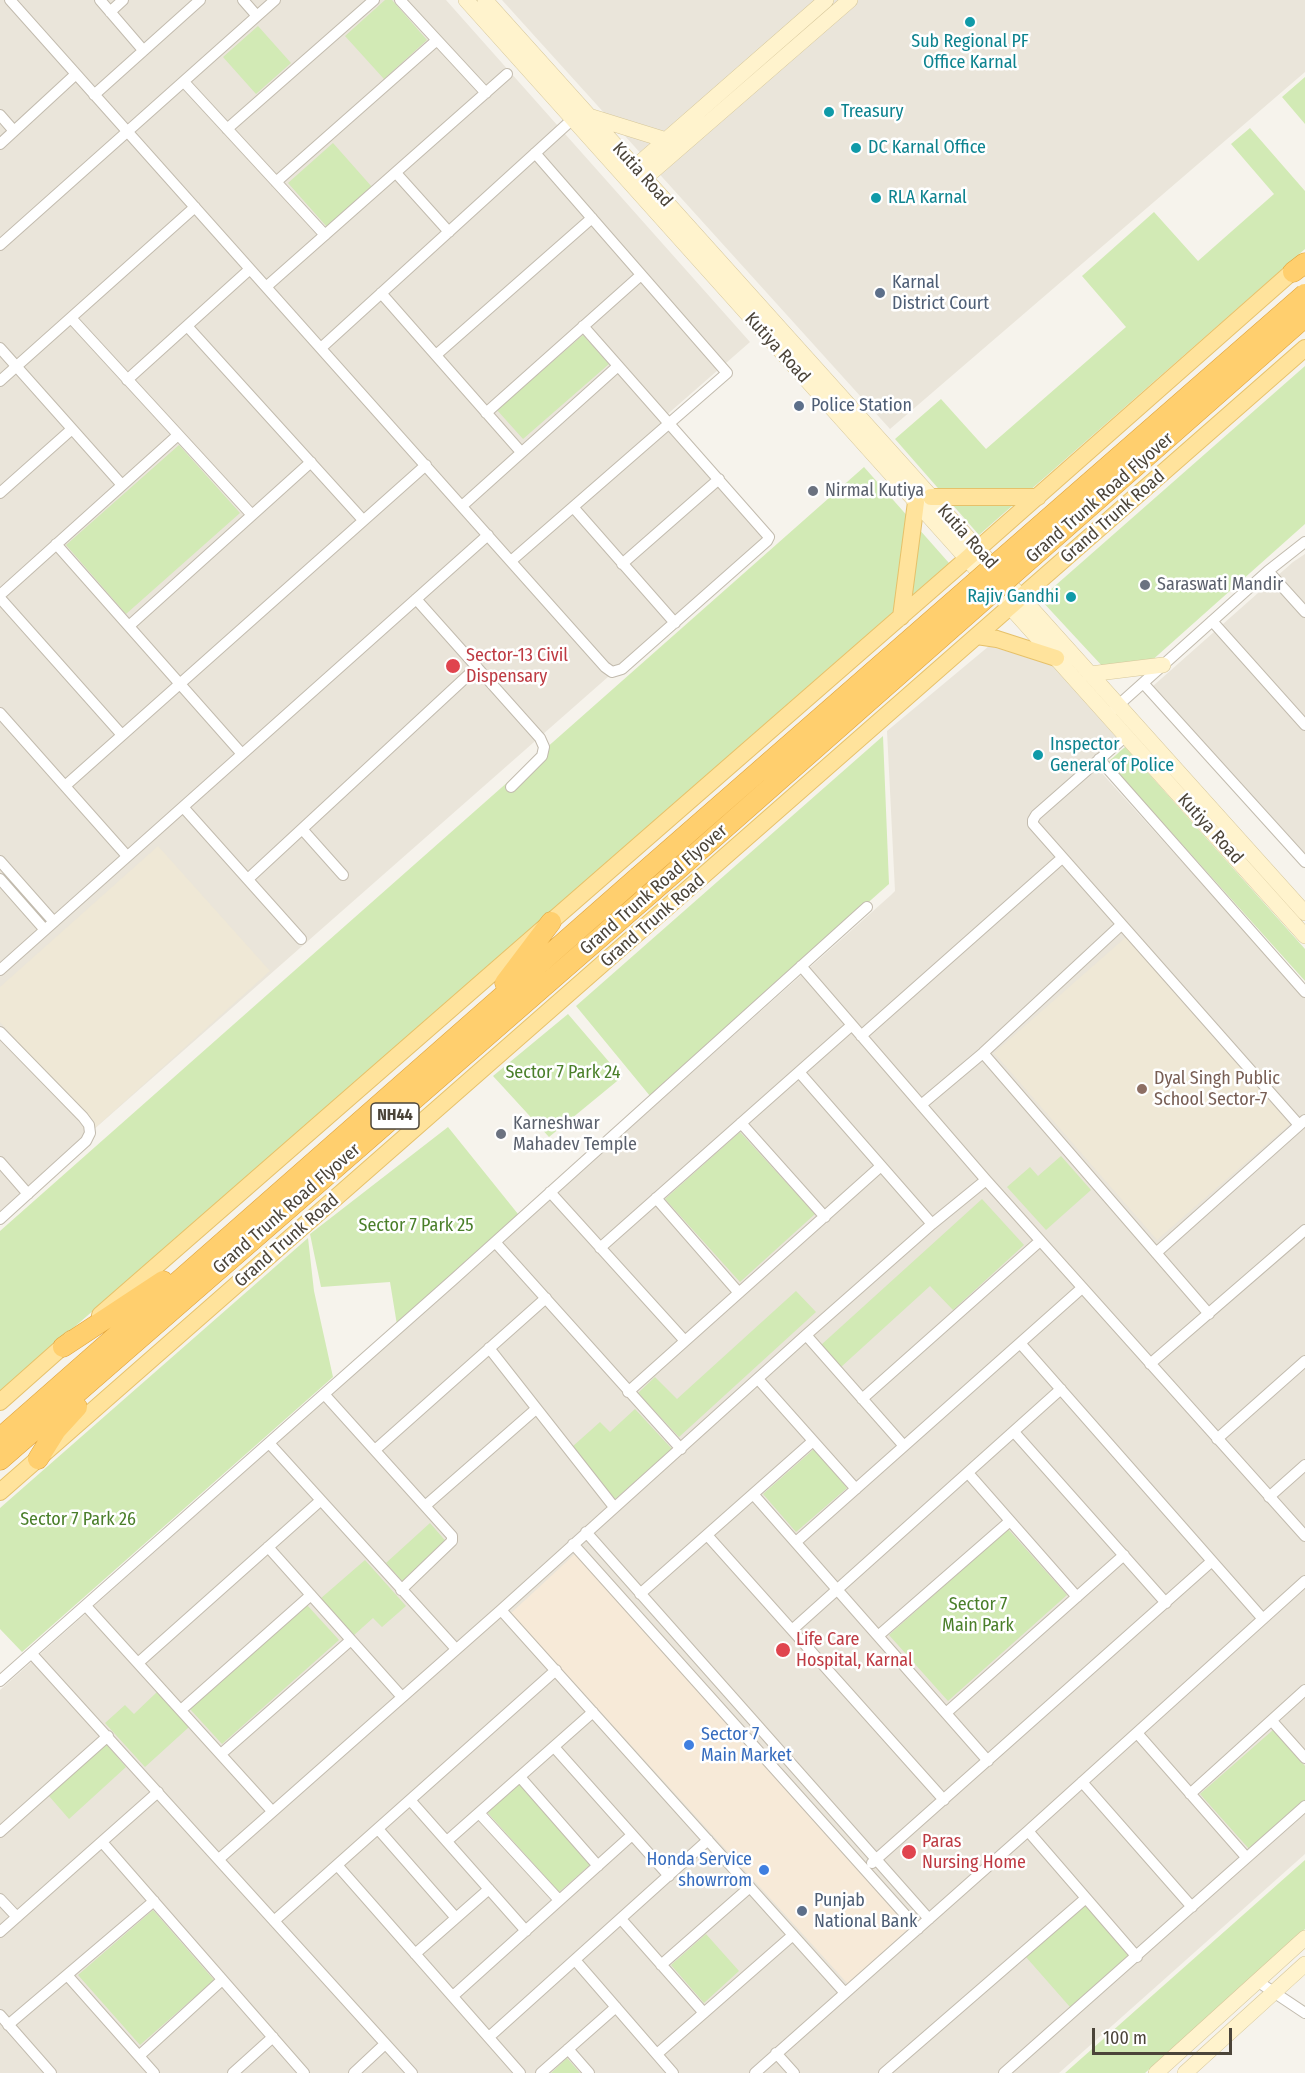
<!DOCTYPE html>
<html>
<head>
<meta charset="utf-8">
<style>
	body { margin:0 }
	#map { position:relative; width:1305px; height:2073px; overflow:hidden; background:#f6f3ec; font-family:"Fira Sans Condensed",sans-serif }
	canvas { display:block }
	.scale { position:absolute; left:1092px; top:2028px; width:140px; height:27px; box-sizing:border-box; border:3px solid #4b4439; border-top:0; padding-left:8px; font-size:18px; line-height:21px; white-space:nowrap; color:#4b4439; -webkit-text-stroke:4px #fff; paint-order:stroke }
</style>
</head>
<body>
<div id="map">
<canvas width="1305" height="2073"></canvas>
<div class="scale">100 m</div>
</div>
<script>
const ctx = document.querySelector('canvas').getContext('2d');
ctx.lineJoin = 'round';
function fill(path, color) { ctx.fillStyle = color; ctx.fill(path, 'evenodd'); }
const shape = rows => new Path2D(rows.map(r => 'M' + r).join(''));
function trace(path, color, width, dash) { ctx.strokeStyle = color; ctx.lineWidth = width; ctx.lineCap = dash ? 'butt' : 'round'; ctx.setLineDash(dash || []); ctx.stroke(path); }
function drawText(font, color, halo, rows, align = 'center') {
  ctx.font = font + ' "Fira Sans Condensed",sans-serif'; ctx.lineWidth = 5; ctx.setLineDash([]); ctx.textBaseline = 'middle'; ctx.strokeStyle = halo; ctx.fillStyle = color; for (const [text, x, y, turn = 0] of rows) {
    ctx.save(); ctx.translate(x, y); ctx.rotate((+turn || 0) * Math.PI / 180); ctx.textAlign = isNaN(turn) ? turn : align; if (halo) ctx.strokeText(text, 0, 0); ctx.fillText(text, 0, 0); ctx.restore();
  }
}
const residential = shape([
	[0,0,446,0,750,342,662,419,767,537,0,1212],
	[502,0,1305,0,1305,72,890,429],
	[1305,554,1305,855,1153,686,1293,562],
	[989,646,1031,658,1056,667,1116,737,1090,760,1305,998,1305,1854,1059,2073,0,2073,0,1690,891,895,895,891,887,731]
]);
const commercial = shape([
	[577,1552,909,1928,848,1984,511,1613]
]);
const education = shape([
	[158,846,270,971,95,1128,0,1022,0,987],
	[1126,937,1290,1124,1157,1240,994,1053]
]);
const green = shape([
	[385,0,392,0,427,40,384,79,345,36],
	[258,26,291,63,256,94,223,57],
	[1305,77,1305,124,1282,97],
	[1250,128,1305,191,1305,249,979,535,895,439,941,399,986,449,1126,327,1082,276,1154,212,1198,261,1274,194,1231,144],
	[333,143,372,187,327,227,288,183],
	[583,335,609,364,523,439,497,410],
	[1305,366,1305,524,1149,663,1104,668,1040,599],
	[179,445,240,513,126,614,66,545],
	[864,467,949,563,0,1392,0,1231],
	[883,736,889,884,650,1096,576,1006],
	[1125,747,1305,949,1305,981,1108,762],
	[568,1014,622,1077,549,1137,493,1076],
	[448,1127,518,1214,397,1325,390,1282,321,1287,310,1234],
	[740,1132,815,1214,740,1282,665,1199],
	[1061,1156,1091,1190,1046,1230,1007,1187,1030,1167,1038,1176],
	[982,1199,1024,1245,953,1310,930,1286,841,1367,821,1345],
	[308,1238,314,1291,333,1377,22,1652,0,1629,0,1508],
	[796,1291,816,1312,679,1437,638,1393,655,1377,677,1399],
	[635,1409,672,1449,614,1500,572,1447,600,1422,610,1432],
	[814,1449,847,1488,796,1532,763,1494],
	[430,1523,449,1545,405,1584,386,1563],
	[1008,1529,1067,1595,948,1701,889,1635],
	[365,1560,406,1606,382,1627,373,1618,353,1636,320,1599],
	[307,1605,339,1640,222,1744,190,1709],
	[157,1692,189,1727,145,1767,105,1723,125,1705,134,1714],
	[1273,1730,1305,1766,1305,1801,1250,1850,1200,1794],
	[106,1744,126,1767,69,1819,49,1796],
	[519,1784,591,1864,559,1892,487,1812],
	[1305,1860,1305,1929,1145,2073,1065,2073],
	[1086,1905,1129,1955,1070,2007,1026,1957],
	[153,1910,214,1980,140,2045,78,1975],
	[706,1934,739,1971,704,2003,671,1965],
	[567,2058,580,2073,551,2073]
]);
const street = shape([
	[10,0,605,667,612,672,622,669,767,541,769,537,583,326],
	[100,0,143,50],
	[243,0,257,16],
	[400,0,486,93],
	[110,12,123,0],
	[184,82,325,235],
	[94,95,200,0],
	[0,115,14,131],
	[227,129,374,0],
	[0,144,76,74],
	[396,173,449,232],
	[276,182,437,40],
	[0,245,275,0],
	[266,287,507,74],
	[381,293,521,452],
	[71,318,252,515],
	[187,326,363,520],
	[0,348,122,485],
	[321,348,576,116],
	[436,355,592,218],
	[127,380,250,269],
	[0,381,195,207],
	[486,413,641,275],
	[0,493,72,429],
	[462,506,618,366],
	[573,507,675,623],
	[56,544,242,754],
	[511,561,727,373,535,153],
	[622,564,719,479],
	[1268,571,1305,612],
	[0,595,178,435],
	[0,598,122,735],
	[416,599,540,738,544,747,542,756,511,787],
	[1212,621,1305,725],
	[129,626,311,462],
	[1143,683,1305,862],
	[1114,709,1268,571,1305,542],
	[0,713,127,856],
	[1126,736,1036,815,1033,820,1033,824,1299,1125],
	[1099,759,1305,992],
	[65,786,426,465],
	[183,807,301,939],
	[302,829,343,875],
	[0,861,54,922],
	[0,879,45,930],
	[248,879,477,667],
	[801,966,986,1180,1305,1536],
	[0,970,488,535],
	[0,1032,83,1117,89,1125,90,1133,86,1141,0,1219],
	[861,1036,1062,858],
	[983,1053,1209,1314],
	[799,1072,932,1224],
	[921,1105,983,1053,1121,925],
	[741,1123,825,1217],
	[0,1162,28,1194],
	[550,1192,685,1341],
	[656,1198,739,1293],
	[495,1242,681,1449],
	[600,1248,852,1025],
	[1156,1253,1305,1120],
	[806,1335,904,1446],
	[1020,1343,1263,1619],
	[489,1348,614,1507],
	[1150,1364,1305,1230],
	[758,1379,856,1489],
	[628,1392,881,1166],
	[324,1394,452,1536,452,1541,401,1590],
	[862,1399,1040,1241],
	[1014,1432,1166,1603],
	[1217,1439,1305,1361],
	[269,1443,456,1649],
	[375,1450,546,1298],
	[968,1473,1077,1597],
	[753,1494,988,1761],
	[1269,1497,1305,1465],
	[425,1506,536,1409],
	[586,1532,929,1919],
	[707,1535,944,1800],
	[796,1542,1082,1288],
	[573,1544,918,1929],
	[268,1547,402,1697],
	[640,1594,813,1441],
	[86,1606,272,1811],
	[501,1610,845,1993],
	[792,1630,1061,1389],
	[878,1636,1010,1521],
	[32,1654,412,2073],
	[138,1663,320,1501],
	[0,1681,454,1279,867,907],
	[181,1710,311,1595],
	[946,1713,1124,1555],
	[1272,1721,1305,1758],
	[1137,1733,1246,1857],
	[554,1747,669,1876],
	[221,1754,351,1640],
	[520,1777,598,1866],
	[1082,1782,1192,1907],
	[1190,1794,1305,1690],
	[410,1800,526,1931],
	[479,1813,559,1900],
	[378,1829,456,1918],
	[1028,1831,1137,1957],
	[0,1832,108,1736],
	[447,1841,593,1712],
	[102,1842,304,2073],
	[219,1859,501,1610,806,1335,932,1224,986,1180],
	[872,1863,1212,1561],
	[337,1865,520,2073],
	[0,1899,17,1917],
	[621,1919,704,2013],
	[274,1921,556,1670],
	[0,1932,158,1792],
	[415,1954,489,1889],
	[575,1960,673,2073],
	[661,1965,750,1887],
	[67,1975,154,2073],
	[1257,1981,1305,2013],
	[453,1996,632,1835],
	[0,2015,51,2073],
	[8,2025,154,1901],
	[489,2037,708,1840],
	[568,2049,589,2073],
	[776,2053,794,2073],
	[657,2054,793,1935],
	[139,2056,222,1980],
	[233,2073,273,2037],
	[354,2073,385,2044],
	[541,2073,616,2007],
	[755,2073,1028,1831,1305,1581],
	[884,2073,1086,1898],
	[1004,2073,1305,1806]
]);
const secondary = shape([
	[466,0,1305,936],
	[485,0,1305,913],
	[592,117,666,140],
	[632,175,635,167,826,0],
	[638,181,645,178,850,0],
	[1090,674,1163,665],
	[1156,2073,1305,1938],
	[1185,2073,1305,1964]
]);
const primary = shape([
	[931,497,1038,497],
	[901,617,916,502],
	[977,636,997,639,1056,658],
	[100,1315,953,571,1302,263],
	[0,1402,71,1339],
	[0,1492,1305,348]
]);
const highway = shape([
	[1293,272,1305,263],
	[505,983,551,922],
	[63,1347,163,1281],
	[0,1438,638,877],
	[38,1459,56,1430,77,1407],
	[0,1460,651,893]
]);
const highwayBridge = shape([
	[638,877,1305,294],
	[651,893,1305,317]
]);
const markers = [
	[970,22,6,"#0f9aa8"],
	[829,112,6,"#0f9aa8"],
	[856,148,6,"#0f9aa8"],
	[876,198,6,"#0f9aa8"],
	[880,293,6,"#5c6f8a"],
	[799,406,6,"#5c6f8a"],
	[813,491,6,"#6b7280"],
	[1145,585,6,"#6b7280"],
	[1071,597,6,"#0f9aa8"],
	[453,666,8,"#e0444e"],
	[1038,755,6,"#0f9aa8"],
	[1142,1089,6,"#8d6e63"],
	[501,1134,6,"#6b7280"],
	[783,1650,8,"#e0444e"],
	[689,1745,6,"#3f7fe0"],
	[909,1852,8,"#e0444e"],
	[764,1870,6,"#3f7fe0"],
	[802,1911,6,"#5c6f8a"]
];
const shields = [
	[395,1116,48]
];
const shieldNames = [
	["NH44",395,1116]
];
const cultureNames = [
	["Sub Regional PF",970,42,"center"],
	["Office Karnal",970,63,"center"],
	["Treasury",841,112],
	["DC Karnal Office",868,148],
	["RLA Karnal",888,198],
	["Rajiv Gandhi",1059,597,"right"],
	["Inspector",1050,745],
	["General of Police",1050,766]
];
const streetNames = [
	["Kutia Road",642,175,48],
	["Kutiya Road",777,348,48],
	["Grand Trunk Road Flyover",1100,498,-41],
	["Grand Trunk Road",1113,517,-41],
	["Kutia Road",967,537,48],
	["Kutiya Road",1210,829,48],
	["Grand Trunk Road Flyover",654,890,-41],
	["Grand Trunk Road",653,921,-41],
	["Grand Trunk Road Flyover",287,1209,-41],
	["Grand Trunk Road",287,1241,-41]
];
const serviceNames = [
	["Karnal",892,283],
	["District Court",892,304],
	["Police Station",811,406],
	["Punjab",814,1901],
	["National Bank",814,1922]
];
const worshipNames = [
	["Nirmal Kutiya",825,491],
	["Saraswati Mandir",1157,585],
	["Karneshwar",513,1124],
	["Mahadev Temple",513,1145]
];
const healthNames = [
	["Sector-13 Civil",466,656],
	["Dispensary",466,677],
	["Life Care",796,1640],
	["Hospital, Karnal",796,1661],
	["Paras",922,1842],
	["Nursing Home",922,1863]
];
const parkNames = [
	["Sector 7 Park 24",563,1073],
	["Sector 7 Park 25",416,1226],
	["Sector 7 Park 26",78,1520],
	["Sector 7",978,1605],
	["Main Park",978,1626]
];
const educationNames = [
	["Dyal Singh Public",1154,1079],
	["School Sector-7",1154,1100]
];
const shopNames = [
	["Sector 7",701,1735],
	["Main Market",701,1756],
	["Honda Service",752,1860,"right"],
	["showrrom",752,1881,"right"]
];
fill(residential, '#eae5da');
fill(commercial, '#f7ead8');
fill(education, '#efe8d6');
fill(green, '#d2eab5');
trace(street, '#c2bbae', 12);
trace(secondary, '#d6c79b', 16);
trace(primary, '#e6c16a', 18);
trace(highway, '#e0a43c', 21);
trace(street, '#fff', 10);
trace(secondary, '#fff3cd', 15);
trace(primary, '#ffe39c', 16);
trace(highway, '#ffcf6e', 20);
trace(highwayBridge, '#e0a43c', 21, []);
trace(highwayBridge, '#ffcf6e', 20);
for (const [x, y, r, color] of markers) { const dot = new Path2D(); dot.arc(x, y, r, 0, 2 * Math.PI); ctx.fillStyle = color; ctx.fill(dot); trace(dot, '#fff', 2); }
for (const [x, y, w] of shields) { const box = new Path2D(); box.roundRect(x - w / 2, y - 13, w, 26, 4.5); ctx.fillStyle = '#fff'; ctx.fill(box); trace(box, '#4b4439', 1.5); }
drawText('bold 16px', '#4b4439', null, shieldNames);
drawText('18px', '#0d838f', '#fff', cultureNames, 'left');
drawText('18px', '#4b4439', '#fff', streetNames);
drawText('18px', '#4e5e75', '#fff', serviceNames, 'left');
drawText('18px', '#5b616d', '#fff', worshipNames, 'left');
drawText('18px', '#be3a42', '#fff', healthNames, 'left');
drawText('18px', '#4a7f2a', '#fff', parkNames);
drawText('18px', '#785e54', '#fff', educationNames, 'left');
drawText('18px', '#366cbe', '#fff', shopNames, 'left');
</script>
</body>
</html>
